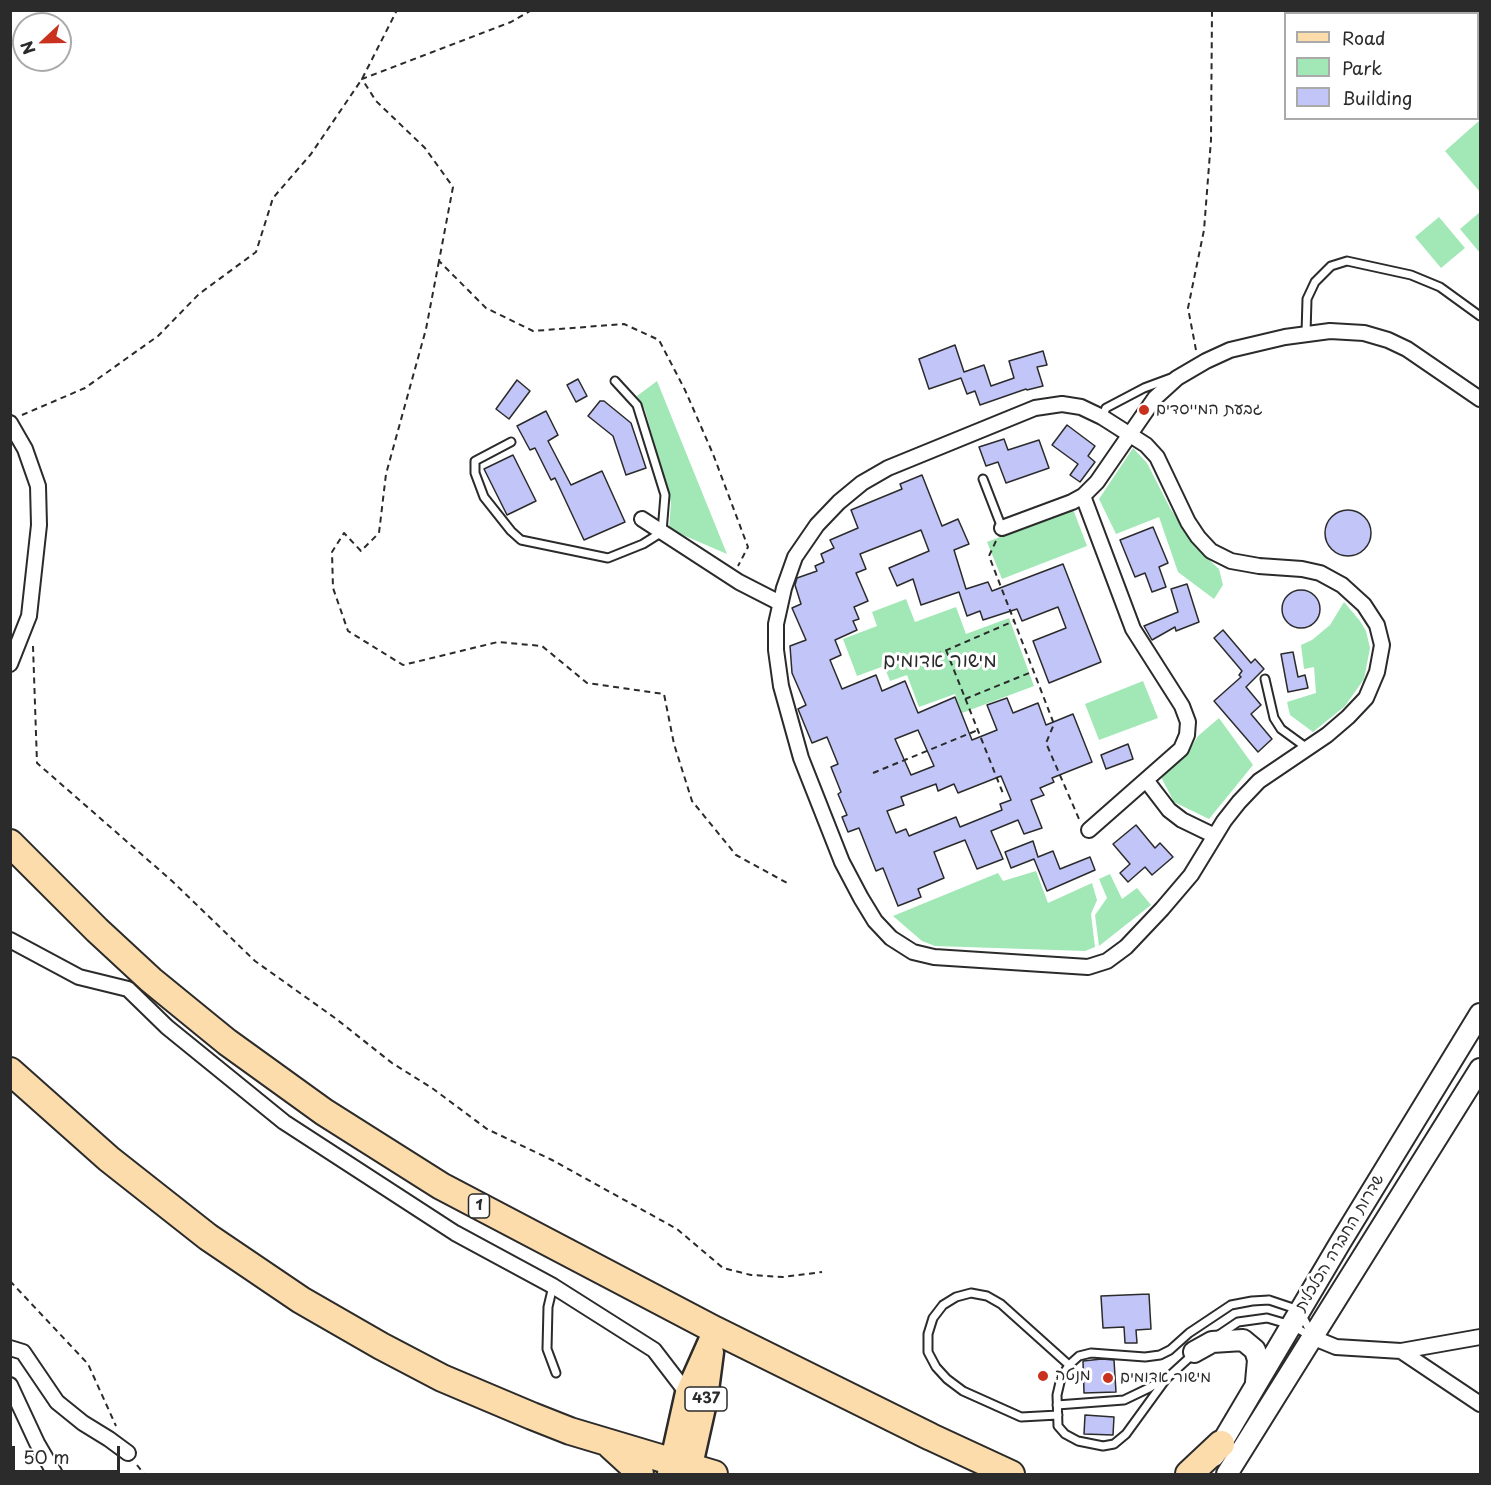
<!DOCTYPE html>
<html>
<head>
<meta charset="utf-8">
<style>
	body { margin:0 }
	#map { position:relative; width:1491px; height:1485px; overflow:hidden; background:#fff; font-family:"Playpen Sans",sans-serif }
	canvas { display:block }
	.frame { position:absolute; inset:0; border:12px solid #2b2b2b; pointer-events:none }
	.legend { position:absolute; left:1284px; top:12px; width:195px; height:108px; box-sizing:border-box; background:#fff; border:2px solid #aaa; margin:0; padding:8px 10px; list-style:none; font-size:18px; color:#2b2b2b }
	.legend li { display:flex; align-items:center; gap:12px; height:30px }
	.legend b { width:30px; border:2px solid #aaa }
	.north { position:absolute; left:12px; top:12px; width:60px; height:60px; box-sizing:border-box; background:#fff; border:2px solid #aaa; border-radius:50%; rotate:248deg; font-size:16px; font-weight:700; line-height:24px; text-align:center; color:#2b2b2b }
	.north::after { content:''; display:block; margin:auto; width:21px; height:27px; background:#c8321e; clip-path:polygon(50% 0,100% 100%,50% 72%,0 100%) }
	.scale { position:absolute; left:12px; top:1446px; width:108px; height:27px; box-sizing:border-box; border:3px solid #2b2b2b; border-top:0; padding-left:8px; font-size:18px; line-height:21px; white-space:nowrap; color:#2b2b2b; -webkit-text-stroke:4px #fff; paint-order:stroke }
</style>
</head>
<body>
<div id="map">
<canvas width="1491" height="1485"></canvas>
<div class="frame"></div>
<ul class="legend">
<li><b style="height:8px;background:#fddcac"></b>Road</li>
<li><b style="height:16px;background:#a1e8b6"></b>Park</li>
<li><b style="height:16px;background:#c2c5f7"></b>Building</li>
</ul>
<div class="north">N</div>
<div class="scale">50 m</div>
</div>
<script>
const ctx = document.querySelector('canvas').getContext('2d');
ctx.lineJoin = 'round';
function fill(path, color) { ctx.fillStyle = color; ctx.fill(path, 'evenodd'); }
const shape = rows => new Path2D(rows.map(r => 'M' + r).join(''));
function trace(path, color, width, dash) { ctx.strokeStyle = color; ctx.lineWidth = width; ctx.lineCap = dash ? 'butt' : 'round'; ctx.setLineDash(dash || []); ctx.stroke(path); }
function drawText(font, color, halo, rows, align = 'center') {
  ctx.font = font + ' "Playpen Sans","Playpen Sans Hebrew",sans-serif'; ctx.lineWidth = 6; ctx.setLineDash([]); ctx.textBaseline = 'middle'; ctx.strokeStyle = halo; ctx.fillStyle = color; for (const [text, x, y, turn = 0] of rows) {
    ctx.save(); ctx.translate(x, y); ctx.rotate((+turn || 0) * Math.PI / 180); ctx.textAlign = isNaN(turn) ? turn : align; if (halo) ctx.strokeText(text, 0, 0); ctx.fillText(text, 0, 0); ctx.restore();
  }
}
const green = shape([
	[1480,120,1480,192,1445,151],
	[1480,212,1480,253,1460,229],
	[1439,217,1465,248,1441,268,1415,237],
	[657,381,727,554,669,529,671,503,645,410,637,396],
	[1133,448,1147,463,1170,508,1197,549,1219,569,1223,585,1214,599,1178,572,1159,517,1116,534,1099,499],
	[1073,509,1087,546,1002,579,987,542],
	[906,599,915,622,956,607,966,634,1009,618,1034,686,962,713,955,694,919,707,907,675,890,681,884,666,857,676,843,639,877,626,872,612],
	[1344,602,1360,621,1366,631,1370,648,1364,679,1345,706,1313,732,1290,715,1287,702,1316,693,1314,667,1304,669,1301,645,1312,640,1330,625],
	[1143,681,1158,718,1099,740,1085,704],
	[1219,718,1253,765,1209,819,1174,802,1161,777,1190,749,1198,736],
	[1036,871,1048,903,1092,883,1097,900,1091,914,1095,947,1085,951,935,946,922,941,893,916,998,873,1003,881],
	[1110,874,1122,899,1137,888,1151,905,1099,946,1095,915,1107,898,1099,879]
]);
const building = shape([
	[955,345,964,372,984,365,991,386,1014,378,1009,361,1043,351,1047,365,1037,367,1043,386,1027,390,1026,389,980,405,975,391,967,394,961,378,929,389,919,359,955,345],
	[578,379,587,396,576,402,567,385,578,379],
	[517,380,530,391,509,419,496,409,517,380],
	[600,401,604,401,631,423,646,468,626,475,613,436,588,416,600,401],
	[546,411,558,435,548,441,571,485,602,471,625,522,584,540,555,478,551,480,535,448,530,450,517,426,546,411],
	[1067,425,1095,446,1088,456,1095,462,1080,482,1070,475,1078,464,1052,445,1067,425],
	[1004,439,1008,450,1039,440,1049,468,1006,483,998,462,986,466,979,447,1004,439],
	[513,455,536,501,507,515,484,469,513,455],
	[922,475,942,526,958,519,969,544,954,550,966,589,988,582,992,591,1063,564,1101,662,1049,683,1033,641,1066,628,1058,607,1022,621,1017,609,983,620,980,611,967,616,959,592,921,605,913,579,897,586,889,568,929,551,921,530,860,554,866,569,856,573,868,601,854,607,859,619,853,621,857,630,835,640,841,655,830,660,842,689,876,675,882,691,905,681,918,713,955,697,972,740,997,730,987,705,1007,698,1013,713,1038,703,1046,725,1073,714,1092,762,1052,778,1054,782,1040,788,1044,795,1031,800,1042,828,1024,834,1018,820,991,831,1003,859,977,869,965,840,934,852,944,878,918,889,921,897,898,906,883,868,876,871,859,828,848,832,842,817,847,815,838,794,841,792,831,767,838,764,827,737,812,743,798,709,806,705,792,673,790,646,806,640,792,608,801,604,795,585,797,578,817,571,815,566,824,562,821,554,834,548,830,540,858,528,851,510,902,489,900,484,922,475],
	[918,730,934,766,911,775,895,739,918,730],
	[1001,776,1011,800,1000,804,1002,810,960,827,956,817,909,836,906,829,896,833,887,811,904,805,901,797,936,784,938,791,954,784,958,793,1001,776],
	'1325 533a23 23 0 1 1 46 0a23 23 0 1 1-46 0Z',
	[1153,527,1168,563,1159,567,1166,587,1152,592,1145,573,1135,577,1120,540,1153,527],
	[1187,584,1199,622,1176,631,1175,627,1152,640,1144,626,1178,612,1171,589,1187,584],
	'1282 609a19 19 0 1 1 38 0a19 19 0 1 1-38 0Z',
	[1223,630,1251,663,1255,659,1264,669,1246,687,1261,705,1251,714,1272,739,1258,752,1214,701,1241,677,1239,675,1242,671,1214,638,1223,630],
	[1293,652,1298,677,1305,675,1308,688,1288,692,1281,654,1293,652],
	[1128,744,1133,759,1106,769,1101,755,1128,744],
	[1136,825,1155,848,1160,843,1173,857,1152,875,1145,867,1128,882,1120,873,1130,864,1113,844,1136,825],
	[1033,841,1038,857,1053,851,1060,869,1090,857,1095,870,1047,891,1034,859,1011,868,1005,852,1033,841],
	[1149,1294,1151,1329,1136,1330,1137,1343,1125,1343,1124,1327,1103,1328,1101,1296,1149,1294],
	[1102,1359,1114,1360,1116,1392,1084,1393,1083,1361,1102,1359],
	[1085,1415,1114,1417,1113,1435,1084,1434,1085,1415]
]);
const path = shape([
	[532,10,511,22,362,79,376,101,425,148,453,187,439,261,486,308,533,331,624,324,659,340,685,390,713,454,748,547,738,566],
	[439,261,426,329,386,474,379,533,361,551,344,533,332,552,333,588,348,631,403,665,498,642,542,646,587,683,664,694,674,744,692,801,736,855,789,884],
	[1196,350,1188,308,1204,230,1211,140,1212,10],
	[22,415,85,388,158,336,199,294,256,252,273,198,311,154,362,79,397,10],
	[996,541,989,556,1054,724,1046,743,1079,819],
	[33,646,37,763,172,881,255,961,335,1018,392,1063,432,1088,487,1129,552,1160,677,1229,723,1268,751,1275,783,1277,822,1272],
	[946,650,1004,796],
	[926,659,1014,621],
	[965,699,1034,671],
	[873,773,978,730],
	[10,1281,88,1364,116,1426],
	[137,1465,144,1474]
]);
const lane = shape([
	[1306,334,1307,299,1315,282,1331,266,1347,261,1411,275,1440,287,1480,316],
	[1102,417,1106,408,1144,388,1171,378],
	[511,442,475,461,475,473,484,497,511,531,521,540,608,558,643,544,662,532,665,495,637,405,615,381],
	[983,479,1002,528],
	[1265,679,1274,718,1281,729,1307,748],
	[553,1286,548,1307,547,1349,556,1373],
	[1269,1300,1299,1310,1314,1338,1291,1325,1267,1318,1238,1322,1201,1347,1166,1379,1126,1434,1114,1444,1103,1446,1078,1441,1065,1434,1058,1426,1057,1395,1061,1378,1069,1365,1079,1356,1091,1353,1145,1357,1160,1355,1170,1350,1189,1333,1231,1305,1252,1301,1269,1300],
	[1057,1405,1124,1400,1149,1388,1163,1379],
	[1058,1415,1021,1417,963,1391,947,1379,936,1367,928,1352,928,1334,933,1318,943,1305,956,1297,971,1293,987,1296,1001,1304,1069,1365]
]);
const street = shape([
	[1062,404,1081,407,1102,417,1146,445,1157,457,1188,522,1198,537,1211,551,1231,561,1259,566,1302,569,1320,573,1342,585,1364,605,1377,625,1382,645,1377,672,1366,698,1348,717,1327,735,1259,781,1239,802,1224,821,1191,875,1162,909,1126,947,1107,961,1088,967,934,957,913,952,891,938,875,921,861,898,842,862,801,758,781,686,776,650,776,624,784,588,795,557,817,525,839,502,862,483,888,468,1035,408,1062,404],
	[10,423,25,449,38,486,39,525,29,616,10,664],
	[1083,496,1133,629,1182,706,1188,722,1187,735,1181,749,1089,830],
	[642,519,739,582,780,603],
	[1002,528,1072,502,1083,496,1097,482,1155,398,1177,378,1206,361,1230,350,1285,337,1330,331,1364,333,1388,340,1407,349,1480,399],
	[1146,780,1169,810,1182,820,1215,836],
	[10,940,79,977,128,989,167,1027,284,1122,455,1233,553,1286,654,1350,687,1393],
	[1314,1338,1336,1347,1401,1351,1480,1337],
	[10,1348,23,1352,57,1402,83,1423,109,1439,128,1453],
	[1401,1351,1480,1404],
	[10,1385,37,1443,55,1474]
]);
const secondary = shape([
	[1194,1352,1212,1342,1243,1340,1255,1350,1258,1360,1256,1382],
	[1214,1456,1340,1243,1480,1014],
	[1227,1474,1480,1069]
]);
const primary = shape([
	[669,1474,687,1393,715,1330],
	[689,1474,706,1398,712,1352]
]);
const highway = shape([
	[10,843,97,930,151,980,227,1042,324,1112,441,1186,715,1330,931,1437,1011,1474],
	[10,1071,109,1159,208,1237,301,1300,381,1346,442,1378,532,1416,570,1431,714,1474],
	[611,1446,635,1468,640,1474],
	[1189,1474,1221,1444]
]);
const markers = [
	[1144,410,6,"#c8321e"],
	[1043,1376,6,"#c8321e"],
	[1108,1378,6,"#c8321e"]
];
const shields = [
	[479,1206,21],
	[706,1399,42]
];
const shieldNames = [
	["1",479,1206],
	["437",706,1399]
];
const poiNames = [
	["גבעת המייסדים",1156,410],
	["מנטה",1055,1376],
	["מישור אדומים",1120,1378]
];
const streetNames = [
	["שדרות החברה הכלכלית",1340,1243,-59]
];
const quarterNames = [
	["מישור אדומים",940,661]
];
fill(green, '#a1e8b6');
fill(building, '#c2c5f7');
trace(building, '#2b2b2b', 1.5);
trace(lane, '#2b2b2b', 11);
trace(street, '#2b2b2b', 18);
trace(secondary, '#2b2b2b', 24);
trace(primary, '#2b2b2b', 27);
trace(highway, '#2b2b2b', 30);
trace(path, '#2b2b2b', 2, [6, 4.5]);
trace(lane, '#fff', 7);
trace(street, '#fff', 14);
trace(secondary, '#fff', 20);
trace(primary, '#fddcac', 22);
trace(highway, '#fddcac', 26);
for (const [x, y, r, color] of markers) { const dot = new Path2D(); dot.arc(x, y, r, 0, 2 * Math.PI); ctx.fillStyle = color; ctx.fill(dot); trace(dot, '#fff', 2); }
for (const [x, y, w] of shields) { const box = new Path2D(); box.roundRect(x - w / 2, y - 12, w, 24, 4.5); ctx.fillStyle = '#fff'; ctx.fill(box); trace(box, '#2b2b2b', 1.5); }
drawText('bold 15px', '#2b2b2b', null, shieldNames);
drawText('16px', '#2b2b2b', '#fff', poiNames, 'left');
drawText('16px', '#2b2b2b', '#fff', streetNames);
drawText('20px', '#2b2b2b', '#fff', quarterNames);
</script>
</body>
</html>
